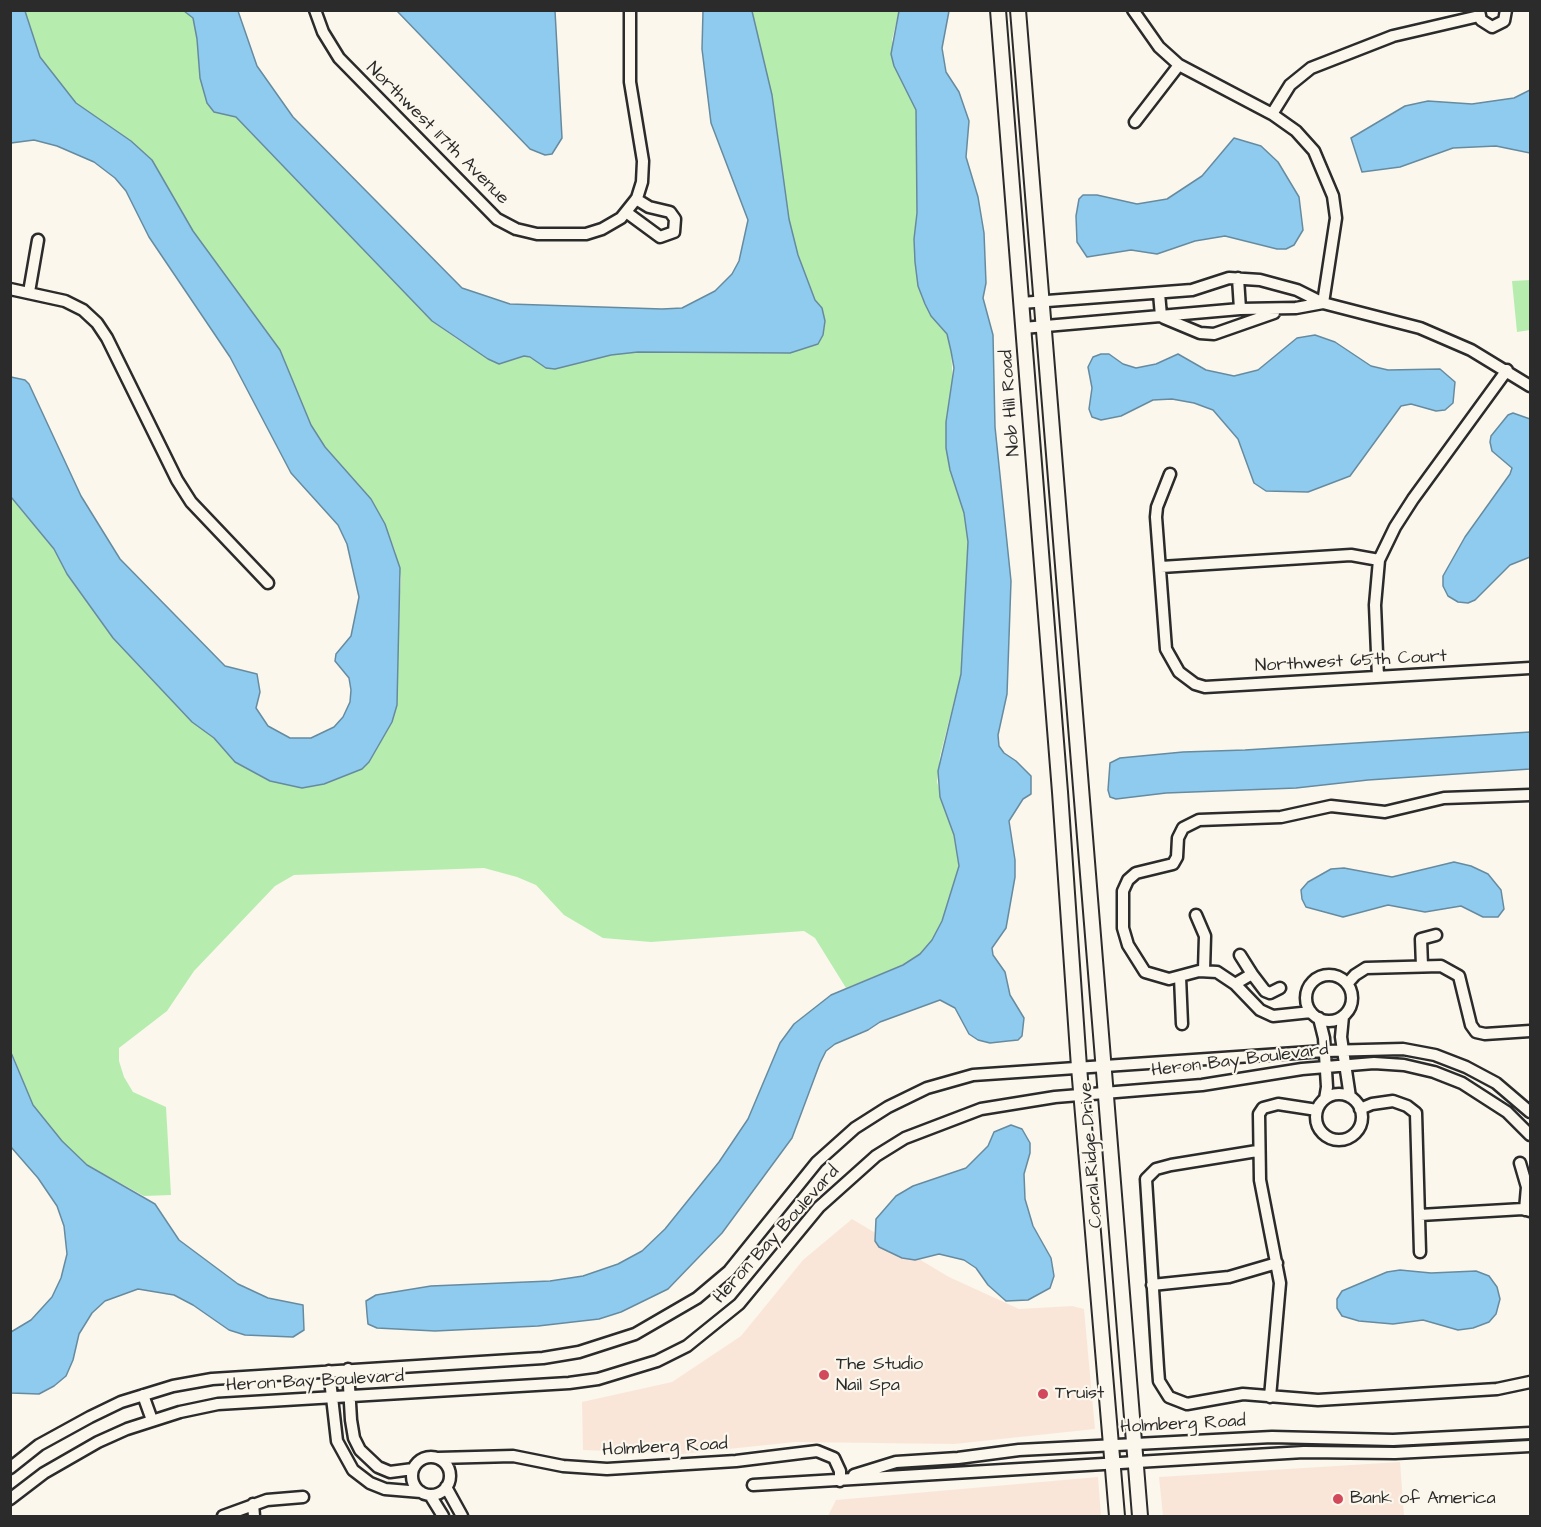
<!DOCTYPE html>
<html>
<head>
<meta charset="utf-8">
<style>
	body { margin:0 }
	#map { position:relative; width:1541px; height:1527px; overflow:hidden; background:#fbf7ec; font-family:"Architects Daughter",sans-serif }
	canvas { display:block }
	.frame { position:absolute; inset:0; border:12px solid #2b2b2b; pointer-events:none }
</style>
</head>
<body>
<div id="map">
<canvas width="1541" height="1527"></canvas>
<div class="frame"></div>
</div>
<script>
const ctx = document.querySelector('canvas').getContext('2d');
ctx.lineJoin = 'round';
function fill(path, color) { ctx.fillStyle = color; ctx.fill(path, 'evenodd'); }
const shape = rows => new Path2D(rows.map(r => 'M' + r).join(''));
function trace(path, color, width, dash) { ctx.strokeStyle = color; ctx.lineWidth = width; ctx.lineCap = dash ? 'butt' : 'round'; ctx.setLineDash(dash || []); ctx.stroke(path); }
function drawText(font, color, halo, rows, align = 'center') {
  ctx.font = font + ' "Architects Daughter",sans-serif'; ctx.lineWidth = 4.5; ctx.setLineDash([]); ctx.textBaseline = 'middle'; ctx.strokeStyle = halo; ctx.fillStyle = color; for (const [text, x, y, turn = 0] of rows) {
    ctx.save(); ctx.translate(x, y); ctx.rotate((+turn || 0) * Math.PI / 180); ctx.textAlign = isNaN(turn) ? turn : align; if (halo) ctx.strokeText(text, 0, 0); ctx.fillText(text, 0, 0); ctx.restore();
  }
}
const built = shape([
	[852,1219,949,1277,1019,1309,1072,1306,1084,1309,1095,1429,954,1444,795,1442,681,1454,583,1450,582,1402,672,1382,741,1336,803,1260],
	[1400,1462,1404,1516,1163,1516,1159,1477],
	[1098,1477,1101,1516,828,1516,836,1500]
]);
const green = shape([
	[25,11,184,11,193,18,197,39,200,78,214,112,236,117,432,321,457,339,499,364,524,356,539,361,546,368,555,369,611,355,638,352,790,353,823,335,825,321,822,308,815,300,798,255,789,219,772,95,752,11,899,11,892,40,901,80,916,110,917,213,914,239,915,262,918,286,931,316,947,334,951,351,953,382,946,422,950,470,964,513,968,542,961,674,940,756,937,782,954,835,959,867,942,921,932,941,920,954,903,965,846,988,815,938,804,931,651,942,603,938,564,915,536,885,517,877,484,868,294,875,275,886,194,971,167,1011,119,1048,119,1061,124,1077,133,1092,166,1107,171,1195,144,1196,87,1165,62,1141,33,1105,11,1050,10,497,54,549,67,574,113,638,192,722,214,738,235,762,324,784,369,762,392,722,397,705,397,634,401,578,395,551,385,524,371,499,325,447,311,425,280,350,193,231,152,160,131,141,76,103,54,76,40,57],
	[1530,280,1530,330,1517,332,1512,281]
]);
const water = shape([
	[11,10,25,11,40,57,76,103,131,141,152,160,193,231,280,350,311,425,325,447,371,499,385,524,400,568,397,705,392,722,369,762,362,769,324,784,302,788,270,781,235,762,214,738,192,722,113,638,67,574,54,549,11,497,11,377,25,380,29,384,81,496,120,559,225,666,257,674,260,692,256,708,268,726,290,738,311,738,334,727,343,717,350,702,351,690,349,678,335,661,336,654,351,636,359,597,347,544,338,525,291,473,230,357,149,237,126,191,115,178,94,162,57,146,34,140,11,143,11,10],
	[184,11,238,11,257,66,293,117,462,288,510,304,662,309,682,308,715,291,732,274,739,261,748,220,711,123,702,49,703,11,752,11,772,95,789,219,798,255,815,300,822,308,825,321,823,335,818,344,790,353,638,352,611,355,555,369,546,368,530,357,524,356,499,364,488,359,432,321,236,117,214,112,207,103,200,78,197,39,193,18,184,11],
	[397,11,555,11,562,138,552,154,545,155,530,149,397,11],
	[899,11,949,11,942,48,946,72,959,92,969,121,966,157,978,197,984,233,986,283,983,298,993,335,995,427,1011,581,1007,694,998,735,999,746,1004,753,1016,761,1031,776,1031,794,1023,799,1009,821,1015,860,1015,877,1006,928,992,948,993,955,1005,972,1010,995,1024,1018,1022,1036,1018,1040,1008,1041,990,1043,978,1040,969,1034,955,1008,940,1000,880,1022,868,1030,835,1044,826,1051,820,1063,792,1138,722,1233,668,1289,621,1312,599,1319,538,1326,435,1331,377,1328,368,1324,367,1314,366,1301,376,1295,431,1286,550,1281,583,1276,618,1264,642,1251,665,1229,719,1162,748,1119,780,1043,794,1024,831,995,903,965,920,954,932,940,942,921,959,866,954,835,940,797,938,771,961,674,968,542,964,513,950,470,946,448,946,422,954,368,951,351,947,334,931,316,925,304,918,286,915,262,914,239,917,213,916,110,894,66,891,54,899,11],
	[1530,90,1530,153,1496,146,1453,148,1400,167,1362,172,1351,138,1405,106,1428,101,1472,104,1514,98,1530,90],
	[1234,138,1261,146,1278,162,1299,197,1303,230,1294,245,1286,249,1277,249,1225,236,1195,241,1157,254,1131,250,1087,257,1077,242,1076,216,1079,199,1083,195,1097,195,1137,204,1167,199,1202,176,1234,138],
	[1315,335,1335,342,1371,366,1388,370,1440,369,1455,382,1453,403,1445,410,1436,411,1411,404,1401,406,1350,476,1308,492,1266,491,1254,483,1238,439,1213,410,1194,403,1172,399,1153,400,1121,416,1101,420,1092,417,1089,409,1092,388,1088,367,1093,357,1101,354,1109,354,1123,364,1136,368,1156,364,1178,354,1206,370,1234,376,1258,370,1297,338,1315,335],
	[1513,413,1530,419,1530,557,1510,565,1475,600,1468,603,1458,602,1448,596,1443,586,1443,576,1465,537,1510,474,1512,468,1492,451,1490,442,1491,436,1508,415,1513,413],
	[1530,732,1530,769,1368,780,1296,788,1166,793,1116,799,1110,797,1108,790,1110,763,1120,758,1183,752,1245,750,1530,732],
	[1454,862,1471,866,1488,874,1501,890,1504,909,1498,917,1483,917,1461,906,1425,912,1388,905,1343,917,1306,907,1302,899,1301,890,1308,882,1331,869,1344,868,1392,877,1454,862],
	[10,1050,33,1105,62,1141,87,1165,155,1204,179,1240,238,1284,268,1298,303,1305,304,1330,293,1337,245,1335,229,1330,193,1305,174,1295,138,1289,105,1301,92,1313,79,1334,73,1360,66,1376,54,1386,39,1394,11,1393,11,1332,31,1320,52,1297,61,1278,67,1254,64,1226,57,1206,38,1178,11,1147,10,1050],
	[1011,1125,1022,1129,1030,1143,1030,1153,1024,1174,1025,1199,1033,1226,1051,1258,1054,1276,1050,1288,1028,1300,1006,1301,988,1285,976,1268,964,1260,939,1254,915,1260,902,1258,879,1247,875,1241,876,1219,896,1196,913,1186,966,1168,988,1146,994,1132,1011,1125],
	[1400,1270,1431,1273,1476,1271,1489,1276,1497,1287,1500,1299,1496,1314,1489,1322,1473,1328,1458,1330,1423,1320,1393,1324,1359,1321,1342,1316,1337,1308,1337,1299,1342,1291,1387,1272,1400,1270]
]);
const minor = shape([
	[315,10,323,32,339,58,497,219,516,229,537,234,586,234,602,229,621,218,637,198,642,182,643,161,630,82,630,10],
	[1133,10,1159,47,1179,65,1272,114,1296,131,1314,151,1333,196,1336,218,1323,303],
	[1479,11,1481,20,1492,27,1504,21,1506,10],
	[1272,114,1290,85,1311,68,1393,36,1479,16],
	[1135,122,1179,65],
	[626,212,660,237,674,232,675,219,670,212,649,207,636,199],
	[1238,278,1240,309],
	[10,289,65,301,83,310,97,323,107,338,177,480,191,502,268,583],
	[29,292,38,240],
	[1159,293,1161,316],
	[1021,303,1192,290,1229,278,1260,280,1297,290,1323,303,1420,328,1471,350,1530,386],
	[1164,318,1200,333,1214,334,1274,313],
	[1023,328,1240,309,1296,308,1323,303],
	[1170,474,1157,507,1156,517,1166,649,1179,672,1195,684,1205,687,1530,668],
	[1161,567,1351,555,1379,560],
	[1378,677,1375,605,1379,560,1395,527,1413,499,1507,370],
	[1196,915,1205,936,1204,970],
	[1422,966,1421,939,1436,935],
	[1252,974,1265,991,1270,993,1280,988],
	'1306 998a23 23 0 1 1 46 0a23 23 0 1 1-46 0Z',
	[1180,977,1182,1024],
	[1235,984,1252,974,1240,955],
	[1347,984,1355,975,1366,968,1441,966,1459,976,1471,1025,1476,1032,1485,1034,1530,1031],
	[1311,1012,1273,1016,1260,1010,1235,984,1217,972,1199,971,1169,979,1145,972,1128,945,1123,928,1123,891,1128,880,1136,873,1173,864,1177,857,1178,838,1183,828,1199,820,1281,817,1331,806,1385,812,1444,798,1530,795],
	[1343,1016,1341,1037,1350,1097],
	[1319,1018,1324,1038,1327,1087,1325,1099],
	'1316 1117a23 23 0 1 1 46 0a23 23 0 1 1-46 0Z',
	[1360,1109,1372,1104,1393,1101,1407,1106,1416,1113,1420,1252],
	[1257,1151,1171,1165,1156,1169,1146,1179,1158,1368,1159,1381,1169,1397,1187,1404,1243,1394,1318,1400,1497,1389,1530,1382],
	[1520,1163,1527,1187,1525,1210],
	[1420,1215,1523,1209,1530,1211],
	[1152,1285,1229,1277,1277,1263],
	[348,1369,351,1420,354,1438,360,1450,378,1467,390,1472,413,1469],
	[329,1371,337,1441,353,1470,370,1483,385,1489,421,1492],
	[143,1395,152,1420],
	[1270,1397,1280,1283,1260,1180,1259,1114,1263,1108,1278,1104,1317,1110],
	'412 1476a19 19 0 1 1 38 0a19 19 0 1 1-38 0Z',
	[438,1458,513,1456,563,1466,607,1469,736,1461,817,1451,834,1458,840,1471,840,1481],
	[10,1468,39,1445,90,1417,121,1402,173,1386,212,1379,543,1358,579,1352,635,1334,697,1298,729,1271,817,1162,855,1128,888,1107,927,1088,973,1075,1325,1051,1403,1049,1435,1055,1466,1067,1496,1083,1530,1112],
	[854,1475,896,1462,958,1458,1019,1450,1272,1437,1393,1440,1530,1433],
	[753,1485,1304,1452,1395,1453,1530,1446],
	[446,1487,462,1516],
	[430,1495,443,1516],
	[10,1499,44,1473,98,1442,127,1429,180,1412,218,1404,569,1383,598,1379,657,1361,687,1346,739,1304,819,1207,876,1156,905,1138,981,1109,1055,1097,1202,1085,1302,1069,1374,1063,1404,1065,1434,1072,1462,1083,1507,1112,1530,1135],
	[253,1504,254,1516],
	[223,1516,267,1500,303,1497]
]);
const major = shape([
	[998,10,1060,792,1079,1067,1117,1516],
	[1018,10,1140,1516]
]);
const markers = [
	[824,1375,6,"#d1495b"],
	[1043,1394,6,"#d1495b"],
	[1338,1499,6,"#d1495b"]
];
const streetNames = [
	["Northwest 117th Avenue",437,134,45],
	["Nob Hill Road",1011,403,-94],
	["Northwest 65th Court",1351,662,-3],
	["Heron Bay Boulevard",1240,1061,-7],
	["Coral Ridge Drive",1092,1155,-94],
	["Heron Bay Boulevard",777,1235,-48],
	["Heron Bay Boulevard",315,1382,-3],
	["Holmberg Road",1183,1425,-3],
	["Holmberg Road",665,1448,-3]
];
const poiNames = [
	["The Studio",836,1365],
	["Nail Spa",836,1386],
	["Truist",1055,1394],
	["Bank of America",1350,1499]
];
fill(built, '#fae6d9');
fill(green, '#b6edaf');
fill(water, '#8ecbee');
trace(water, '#668ba0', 1.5);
trace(minor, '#2b2b2b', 15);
trace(major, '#2b2b2b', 18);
trace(minor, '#fbf7ec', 10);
trace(major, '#fbf7ec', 14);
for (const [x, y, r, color] of markers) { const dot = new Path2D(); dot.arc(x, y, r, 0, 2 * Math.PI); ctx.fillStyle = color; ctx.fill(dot); trace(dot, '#fbf7ec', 2); }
drawText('18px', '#2b2b2b', '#fbf7ec', streetNames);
drawText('18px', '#2b2b2b', '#fbf7ec', poiNames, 'left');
</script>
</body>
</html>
